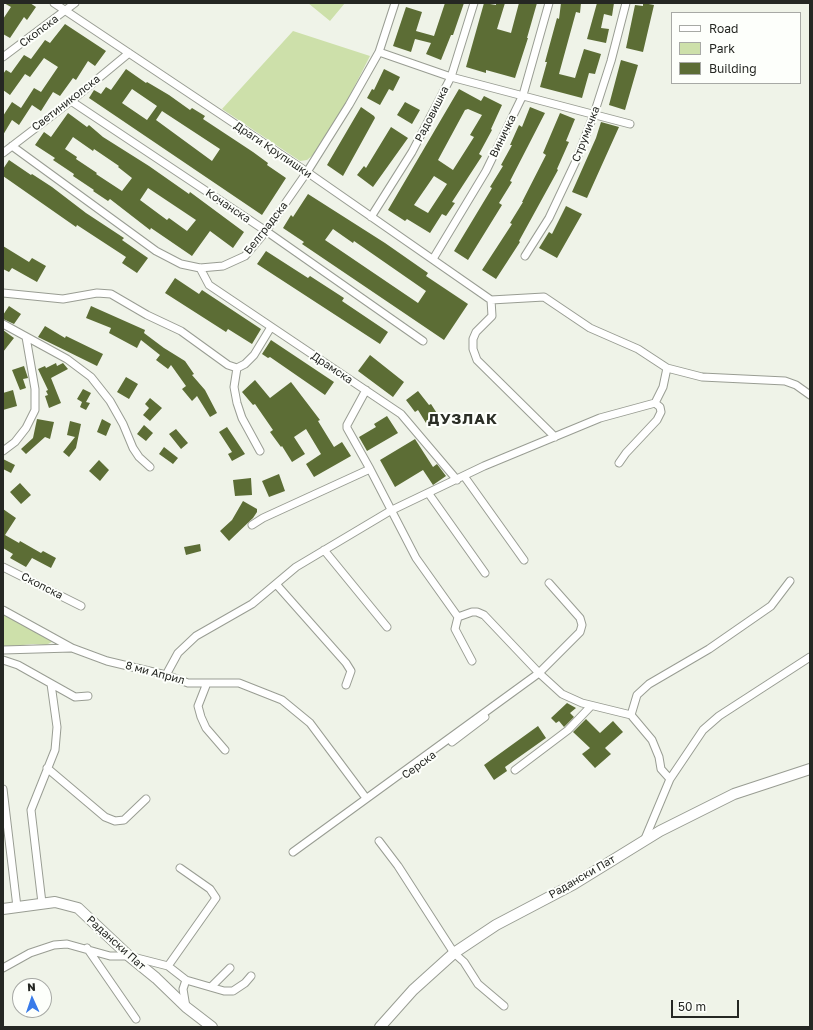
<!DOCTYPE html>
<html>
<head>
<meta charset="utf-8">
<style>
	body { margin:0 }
	#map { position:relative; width:813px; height:1030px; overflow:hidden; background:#eff3e8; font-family:"Golos Text",sans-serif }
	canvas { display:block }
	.frame { position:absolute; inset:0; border:4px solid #252723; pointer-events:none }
	.legend { position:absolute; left:671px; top:12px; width:130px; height:72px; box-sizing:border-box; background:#fdfffb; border:1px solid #a7a9a5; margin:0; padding:5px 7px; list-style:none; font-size:12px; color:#252723 }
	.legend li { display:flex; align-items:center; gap:8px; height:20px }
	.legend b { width:20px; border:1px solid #a7a9a5 }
	.north { position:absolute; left:12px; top:978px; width:40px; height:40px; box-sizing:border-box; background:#fdfffb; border:1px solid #a7a9a5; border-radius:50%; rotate:357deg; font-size:11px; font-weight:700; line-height:16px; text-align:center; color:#252723 }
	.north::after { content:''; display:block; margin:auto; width:14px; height:18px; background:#387be9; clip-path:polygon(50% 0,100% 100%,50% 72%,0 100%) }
	.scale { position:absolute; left:671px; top:1000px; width:68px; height:18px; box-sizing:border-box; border:2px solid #252723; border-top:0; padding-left:5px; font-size:12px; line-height:14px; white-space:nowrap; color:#252723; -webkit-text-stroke:3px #fdfffb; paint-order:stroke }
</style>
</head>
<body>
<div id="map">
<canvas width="813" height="1030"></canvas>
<div class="frame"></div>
<ul class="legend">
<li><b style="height:5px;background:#fff"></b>Road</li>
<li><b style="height:11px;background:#cde0aa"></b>Park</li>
<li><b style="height:11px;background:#5c6d35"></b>Building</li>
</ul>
<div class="north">N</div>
<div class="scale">50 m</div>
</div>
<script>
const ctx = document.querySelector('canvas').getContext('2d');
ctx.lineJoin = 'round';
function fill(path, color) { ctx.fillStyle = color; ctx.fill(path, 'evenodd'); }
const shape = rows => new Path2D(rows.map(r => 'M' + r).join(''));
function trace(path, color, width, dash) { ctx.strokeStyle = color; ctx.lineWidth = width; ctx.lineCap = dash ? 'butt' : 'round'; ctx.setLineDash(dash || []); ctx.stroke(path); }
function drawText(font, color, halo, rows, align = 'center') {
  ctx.font = font + ' "Golos Text",sans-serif'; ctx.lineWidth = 4; ctx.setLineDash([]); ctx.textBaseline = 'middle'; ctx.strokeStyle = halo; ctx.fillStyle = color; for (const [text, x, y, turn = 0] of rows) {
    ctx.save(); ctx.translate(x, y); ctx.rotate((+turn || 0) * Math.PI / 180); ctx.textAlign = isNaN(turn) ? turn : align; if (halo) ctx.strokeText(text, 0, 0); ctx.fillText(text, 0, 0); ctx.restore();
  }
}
const green = shape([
	[308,3,345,3,330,21],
	[293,31,370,56,346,103,313,155,307,160,300,161,222,109],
	[3,614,52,638,52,642,46,645,33,644,3,647]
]);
const building = shape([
	[4,3,30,3,36,7,27,20,24,17,10,38,3,34,3,19,11,7],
	[445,3,464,3,453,35,451,35,441,60,426,54,431,43,415,39,411,52,393,46,406,7,422,12,416,31,434,36],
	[484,3,496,5,496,3,505,3,497,29,511,33,519,3,537,3,527,38,528,38,515,78,486,70,486,73,466,67],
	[561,3,581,3,580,13,576,12,559,74,575,78,584,49,601,54,595,74,589,73,582,98,540,87,547,62,545,62,557,18,559,19],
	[597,3,614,3,612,16,604,14,601,28,609,29,606,43,587,39],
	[643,3,654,5,643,52,626,48,635,5,643,6],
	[65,24,106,51,95,66,88,61,76,80,73,78,60,96,53,92,41,111,32,105,19,125,12,120,3,135,3,116,12,102,21,108,34,88,41,92,58,67,44,58,30,77,25,74,10,95,3,90,3,74,6,70,11,73,24,55,31,59,45,40,50,43],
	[621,60,638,65,625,110,609,105],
	[126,69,146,83,147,82,169,95,190,110,192,108,205,116,203,119,253,152,268,163,267,165,286,178,262,215,89,98,94,90,101,94,106,87,111,90],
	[132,89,157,106,147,120,122,103],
	[162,111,220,149,212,161,156,120],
	[384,69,400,77,393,91,389,89,380,105,367,98,372,89,374,90],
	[459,89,481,101,484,96,502,105,491,129,492,130,479,154,482,156,452,202,455,203,446,216,442,214,430,233,407,219,405,221,388,210],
	[468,109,482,115,470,135,474,137,453,170,438,160,465,110],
	[434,176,447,184,428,213,414,205],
	[405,102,420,110,412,124,397,115],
	[361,107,374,116,375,118,343,176,327,165],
	[530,107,545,113,510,181,512,182,499,203,502,205,468,260,454,251,492,188,490,187,503,166,501,165,512,145,510,145,519,125,522,127],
	[68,113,87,127,89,125,103,137,149,166,189,194,190,192,244,232,233,248,210,231,192,256,151,228,150,230,110,199,108,201,93,191,94,190,73,176,74,174,53,160,55,158,35,145,44,132,51,137],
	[73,137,93,151,94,149,119,166,118,167,132,178,122,191,96,174,97,173,76,159,77,157,65,149],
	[148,188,196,220,187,231,169,218,167,220,140,200],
	[560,113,575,119,566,141,569,142,557,169,558,170,519,241,520,242,496,279,482,270,512,224,510,223,523,202,522,202,546,155,543,153],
	[601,122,619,127,587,198,572,192,596,138],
	[391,127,408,138,373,187,357,175,364,166,366,168],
	[9,160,31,175,32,174,52,187,86,213,124,238,122,240,148,258,137,273,122,263,126,257,77,225,76,227,3,176,3,169],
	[308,194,385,243,428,273,426,276,468,304,444,340,302,244,304,242,283,228,291,215,293,217],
	[333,229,353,243,354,241,426,291,418,303,325,240],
	[566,206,582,214,557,258,539,248,549,232,552,234],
	[3,246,29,262,32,258,46,266,37,282,12,268,9,272,3,269],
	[266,251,308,278,310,276,344,298,342,301,388,332,380,344,257,264],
	[175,278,199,294,202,290,261,329,252,344,228,329,226,332,165,293],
	[9,306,21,314,14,324,3,319,3,315],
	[91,306,145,330,144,333,164,348,185,361,194,374,192,375,205,390,217,413,210,417,197,396,192,401,182,389,186,386,171,365,168,369,156,360,160,355,141,340,137,348,109,333,111,328,86,318],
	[45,326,65,338,66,336,103,354,97,366,38,337],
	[3,330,14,338,3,352],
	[271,340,334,382,325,395,270,357,268,358,262,354],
	[370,355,404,382,393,397,358,371],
	[56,363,57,366,63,363,68,369,51,378,61,403,49,408,45,396,48,395,46,391,48,390,38,369,45,366,46,368],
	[24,366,28,378,23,379,26,388,20,390,12,370],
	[126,377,138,384,129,399,117,392],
	[255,380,270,398,291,382,320,420,318,421,334,447,342,442,351,456,314,477,306,464,321,454,306,429,294,437,305,454,292,462,282,446,281,447,270,432,273,430,255,404,253,405,242,392],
	[83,389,91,393,86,402,90,403,86,410,80,407,82,402,77,399],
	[13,390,17,406,3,410,3,393],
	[418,391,429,405,431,404,438,415,426,423,418,410,415,412,406,400],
	[150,398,162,408,150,421,143,415,149,408,145,404],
	[387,416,398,433,367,451,359,437,376,427,374,424],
	[37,419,54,422,50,439,45,437,26,454,21,449,33,438],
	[102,419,111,424,106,436,97,432],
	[70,421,81,424,76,448,69,457,63,452,75,437,67,435],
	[144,425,153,433,146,441,137,434],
	[227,427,245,454,232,461,228,454,232,452,219,432],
	[176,429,188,443,181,449,169,434],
	[415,439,433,467,437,464,446,476,433,485,423,470,395,487,380,460],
	[164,447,178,458,173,464,159,454],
	[3,459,15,465,11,473,3,469],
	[99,460,109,470,100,481,89,471],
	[279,474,285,491,269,497,262,481],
	[251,478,252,495,235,496,233,480],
	[20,483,31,495,21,504,10,492],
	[243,501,257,509,257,512,253,518,229,541,220,531,232,520],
	[3,509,16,518,5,535,19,543,20,541,41,553,43,551,56,558,51,568,32,558,26,567,10,558,13,554,3,548],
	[200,544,201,551,186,555,184,547],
	[567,703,576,708,570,713,574,717,564,727,559,721,556,723,551,718],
	[586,719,600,733,613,721,623,732,605,748,611,754,595,768,582,754,590,748,573,732],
	[538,726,546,738,505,767,507,771,494,780,484,765]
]);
const street = shape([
	[54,3,307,172,491,300],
	[379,52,451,77,630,124],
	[3,57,75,3],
	[71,101,266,231,423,341],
	[12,146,156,251,181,264,200,268,223,266,245,256,266,231,307,172,349,105,379,52,395,3],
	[3,153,71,101,129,53],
	[371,217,412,152,451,77,474,3],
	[525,256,549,218,575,163,594,114,611,61,626,3],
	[433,259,486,171,523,95,549,3],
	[200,268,209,285,401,414,457,480],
	[3,293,63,299,97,293,111,294,147,315,181,331,228,365,237,368,245,364,254,355,271,327],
	[491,300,544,297,590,328,638,349,667,368,702,377,785,381,796,385,810,395],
	[491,300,492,316,476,332,473,339,473,349,477,360,555,437],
	[3,324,67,359,91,377,110,401,123,424,133,448,139,457,150,467],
	[237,368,234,387,237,403,242,418,260,451],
	[366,390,347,425,347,428,370,469,416,558,458,617,455,629,472,661],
	[655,403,663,387,667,368],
	[3,451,15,442,26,428,35,410,35,389,26,337],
	[464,476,524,560],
	[429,494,485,573],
	[252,525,263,518,370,469],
	[324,550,387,627],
	[3,567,81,606],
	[276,584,346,663,351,671,346,685],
	[3,610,72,648,107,661,166,675,188,683,239,683,282,700,310,723,366,798],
	[458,617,472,612,477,612,484,615,539,673,562,694,582,703,631,715],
	[3,650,71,648],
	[3,660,18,665,75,697,88,696],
	[166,675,178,653,196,636,252,604,296,567,390,511,484,466,600,418,655,403,660,407,661,412,657,420,626,453,619,463],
	[207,683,198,706,201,717,206,728,225,750],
	[452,742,485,717],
	[47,768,105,817,115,821,124,820,146,799],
	[515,770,568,730,591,706],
	[670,779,661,769,659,757,652,740,631,715,637,695,649,684,709,649,771,606,790,581],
	[3,789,17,907],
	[379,841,398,866,454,953,464,962,478,984,504,1006],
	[644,841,670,779,703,730,719,716,810,657],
	[293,852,539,673,580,632,582,625,580,618,549,583],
	[42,903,31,810,55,750,57,727,51,684],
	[87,948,136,1019],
	[168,966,216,898,210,889,180,868],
	[3,968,30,953,54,945,67,944,110,956,129,956,168,966,186,980,224,991,233,991,245,983,251,976],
	[186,980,183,989,186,1007],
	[211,987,230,968]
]);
const secondary = shape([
	[3,909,55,902,78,908,129,956,156,978,186,1007,212,1027],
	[380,1027,413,990,454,953,496,925,574,884,660,831,734,794,810,769]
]);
const streetNames = [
	["Скопска",39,31,-37],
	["Светиниколска",66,103,-38],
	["Радовишка",432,114,-63],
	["Струмичка",586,134,-69],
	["Виничка",503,136,-64],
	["Драги Крупишки",273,150,34],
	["Кочанска",228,206,34],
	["Белградска",266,228,-52],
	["Драмска",332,368,34],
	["Скопска",42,586,27],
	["8 ми Април",155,673,15],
	["Серска",419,765,-36],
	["Радански Пат",582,877,-30],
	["Радански Пат",116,943,42]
];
const districtNames = [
	["ДУЗЛАК",463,419]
];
fill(green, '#cde0aa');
fill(building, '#5c6d35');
trace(street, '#999d93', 9);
trace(secondary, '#999d93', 12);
trace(street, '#fff', 7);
trace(secondary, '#fff', 10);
drawText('11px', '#252723', '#fdfffb', streetNames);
ctx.letterSpacing = '1px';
drawText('bold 15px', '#2b2e26', '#fdfffb', districtNames);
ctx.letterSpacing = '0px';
</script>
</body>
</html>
